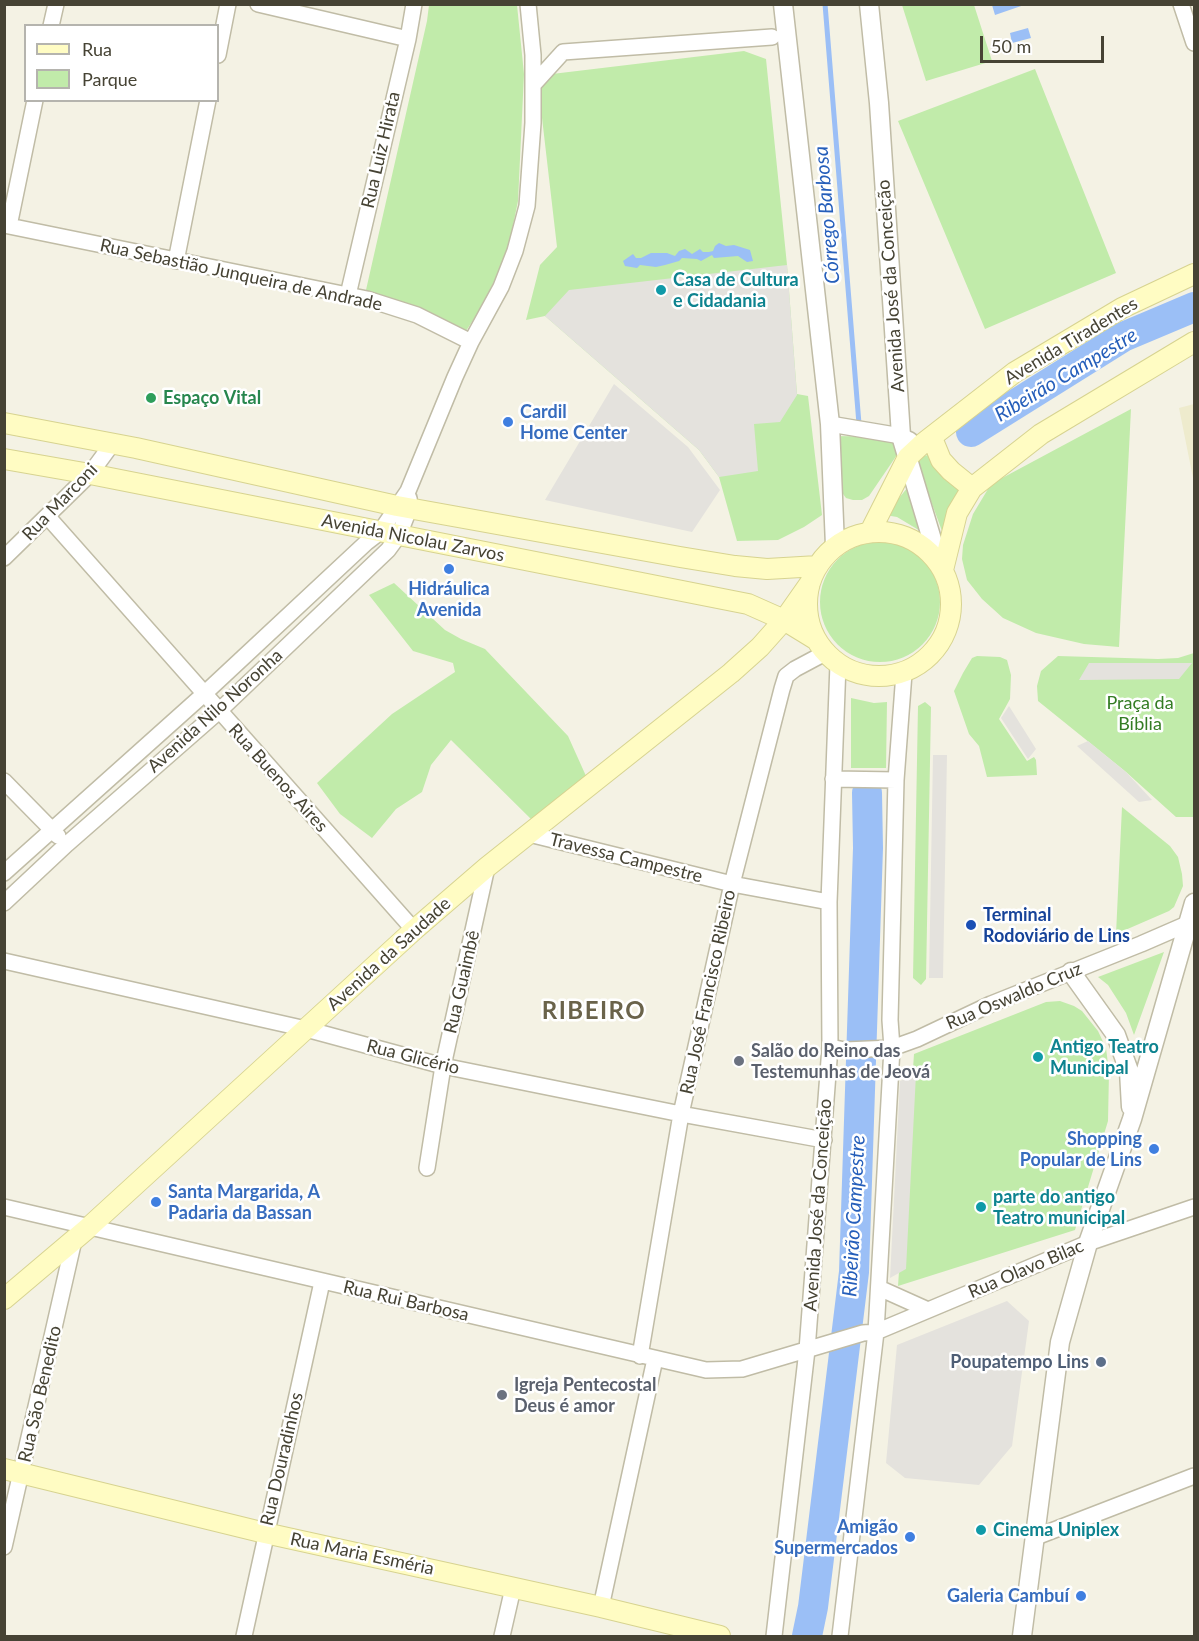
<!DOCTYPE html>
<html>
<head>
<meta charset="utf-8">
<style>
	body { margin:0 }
	#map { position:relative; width:1199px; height:1641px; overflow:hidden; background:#f4f2e4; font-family:Lato,sans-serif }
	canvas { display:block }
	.frame { position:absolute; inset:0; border:6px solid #464334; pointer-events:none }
	.legend { position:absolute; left:24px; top:24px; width:195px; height:78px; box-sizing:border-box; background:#fff; border:2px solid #b5b4ae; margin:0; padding:8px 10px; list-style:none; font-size:18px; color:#464334 }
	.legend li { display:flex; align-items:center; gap:12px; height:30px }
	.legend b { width:30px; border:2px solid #b5b4ae }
	.scale { position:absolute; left:980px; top:36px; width:124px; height:27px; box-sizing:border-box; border:3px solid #464334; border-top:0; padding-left:8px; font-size:18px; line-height:21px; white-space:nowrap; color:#464334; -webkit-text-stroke:4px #fff; paint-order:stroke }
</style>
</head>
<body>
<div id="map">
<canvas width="1199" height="1641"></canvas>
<div class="frame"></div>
<ul class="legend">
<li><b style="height:8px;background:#fffcc3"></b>Rua</li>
<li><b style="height:16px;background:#c1ebaa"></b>Parque</li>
</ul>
<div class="scale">50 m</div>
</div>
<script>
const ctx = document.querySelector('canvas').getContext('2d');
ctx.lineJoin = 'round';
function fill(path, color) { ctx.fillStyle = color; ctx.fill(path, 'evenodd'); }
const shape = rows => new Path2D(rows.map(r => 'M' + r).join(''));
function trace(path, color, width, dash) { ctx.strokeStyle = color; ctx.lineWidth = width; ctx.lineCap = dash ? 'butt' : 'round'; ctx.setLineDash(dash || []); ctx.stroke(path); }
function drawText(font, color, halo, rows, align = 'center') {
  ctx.font = font + ' Lato,sans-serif'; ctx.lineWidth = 5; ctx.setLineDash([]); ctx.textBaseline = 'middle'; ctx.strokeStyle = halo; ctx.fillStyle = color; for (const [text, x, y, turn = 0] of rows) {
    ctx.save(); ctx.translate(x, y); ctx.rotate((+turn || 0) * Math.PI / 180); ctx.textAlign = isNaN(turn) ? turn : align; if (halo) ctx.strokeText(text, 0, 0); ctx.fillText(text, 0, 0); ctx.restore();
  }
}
const education = shape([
	[1194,404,1194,483,1179,408]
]);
const green = shape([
	[429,5,517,5,524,74,518,201,507,255,481,308,464,334,366,290,427,21],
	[902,5,974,5,992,61,926,81],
	[744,51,766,59,787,265,797,394,808,396,822,515,804,527,778,540,737,541,719,477,699,450,545,316,526,320,540,265,557,247,539,92,552,74],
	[1035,69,1116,273,985,329,898,121],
	[1131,409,1119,647,1084,644,1036,633,1003,618,982,599,967,580,962,559,963,545,973,514,991,484],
	[834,436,895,437,899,452,869,496,862,500,853,500,846,498,840,490],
	[931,454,963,489,949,509,942,531,918,466,918,458],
	[908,487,927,538,917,529,897,517,885,515],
	'820 602a60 60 0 1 1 120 0a60 60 0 1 1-120 0Z',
	[394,583,445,630,461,639,485,649,568,736,586,776,533,821,451,740,431,765,422,792,396,809,372,838,340,814,317,783,392,714,455,672,453,663,413,651,369,595],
	[1194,653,1194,817,1176,817,1126,772,1038,701,1037,686,1041,671,1058,656,1158,659,1178,658],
	[977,656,1000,657,1007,660,1011,675,1010,699,999,719,1027,761,1034,757,1036,760,1037,775,987,777,979,746,969,734,954,691,963,673,972,658],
	[851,698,874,703,887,702,886,768,851,768],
	[925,702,931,707,926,979,921,985,913,978,918,706],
	[1122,807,1170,846,1178,857,1182,874,1183,886,1174,907,1169,911,1116,934],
	[1164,952,1134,1035,1126,1013,1108,985,1098,977],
	[1060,1001,1074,1006,1082,1011,1098,1031,1106,1048,1109,1072,1108,1121,1075,1230,898,1286,914,1054,1046,1002]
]);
const parking = shape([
	[787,265,797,395,780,422,754,424,758,471,719,477,699,450,545,316,569,290],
	[614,384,688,447,720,490,692,532,545,500],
	[1089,663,1192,663,1179,679,1079,680],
	[1009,706,1036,749,1028,759,1001,718],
	[1088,741,1126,772,1152,800,1139,802,1077,746],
	[933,755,947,755,943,978,929,978],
	[916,1074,906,1269,890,1278,900,1081],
	[1007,1301,1029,1321,1012,1446,979,1485,905,1478,886,1463,897,1345]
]);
const water = shape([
	[1027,4,995,15,992,5,992,4],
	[1028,28,1031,38,1012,43,1010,33],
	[719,243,726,246,734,245,750,250,753,261,747,262,738,256,714,258,712,255,701,261,697,259,682,258,679,261,665,265,656,267,640,265,637,268,625,266,623,261,633,254,636,258,641,258,651,253,667,253,675,256,679,251,685,249,692,254,700,249,703,252,709,252,713,251,715,246]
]);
const stream = shape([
	[825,4,859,424]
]);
const river = shape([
	[971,432,1123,337,1194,307],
	[807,1636,813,1607,854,1272,868,848,867,793]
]);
const minor = shape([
	[258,4,408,39],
	[1181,4,1194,43],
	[51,26,56,4],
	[218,55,228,4],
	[533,85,563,52,772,37],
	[4,225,367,299,417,315,471,342],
	[9,226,35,100],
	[176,261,208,100],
	[348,295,408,39,414,4],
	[830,424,901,436,910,440],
	[48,517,414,930],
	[4,558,90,474,112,444],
	[833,779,896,780],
	[4,781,58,836],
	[529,834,732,884,829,902],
	[4,873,204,694,367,542,380,532,408,491,455,377,471,342,501,287,515,251,527,206,533,123,533,55,528,4],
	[4,903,67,844,219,711,388,550,399,535,410,507,409,498],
	[4,961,306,1029,443,1066,681,1114,824,1140],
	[830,1047,845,1050,892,1048,917,1039,991,1004,1141,944,1194,921],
	[427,1168,443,1066,487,867],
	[4,1207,706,1370,742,1369,863,1333,876,1332,1088,1243,1194,1207],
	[879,1288,928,1310],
	[640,1356,681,1114,732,884,782,689,786,676,795,669,825,653],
	[1036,1537,1194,1476],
	[4,1547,74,1240],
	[601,1607,655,1359],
	[244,1636,322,1282],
	[502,1636,513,1588],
	[774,1636,807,1350,830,1047,829,902,838,664],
	[840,1636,876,1332,892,1048,890,1020,896,780,904,673]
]);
const tertiary = shape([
	[783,4,830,424,835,546],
	[869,4,879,103,901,436,939,563],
	[1071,972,1116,1035,1129,1071,1131,1107],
	[1022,1636,1060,1342,1088,1243,1132,1119,1194,903]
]);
const secondary = shape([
	[4,423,136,448,397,506,680,557,735,566,767,569,818,566],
	[932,438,941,460,951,471,972,488],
	[4,459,90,474,748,604,784,620,815,639],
	'807 604a72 72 0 1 1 144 0a72 72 0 1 1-144 0Z',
	[870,532,908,457,921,445,1015,372,1122,308,1194,274],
	[943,570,957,513,972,488,1041,434,1194,342],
	[4,1299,88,1228,414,930,487,867,731,673,760,647,784,620,810,583],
	[4,1469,265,1533,601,1607,720,1636]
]);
const markers = [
	[661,290,6,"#0f9aa8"],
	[151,398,6,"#2e9e5b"],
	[508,422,6,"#3f7fe0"],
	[449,569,6,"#3f7fe0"],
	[971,925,6,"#1a4fb4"],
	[1038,1057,6,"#0f9aa8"],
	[739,1061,6,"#6b7280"],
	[1154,1149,6,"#3f7fe0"],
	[156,1202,6,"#3f7fe0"],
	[981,1207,6,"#0f9aa8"],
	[1101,1362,6,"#5c6f8a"],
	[502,1395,6,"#6b7280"],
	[981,1530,6,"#0f9aa8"],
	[910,1537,6,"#3f7fe0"],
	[1081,1596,6,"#3f7fe0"]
];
const streetNames = [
	["Rua Luiz Hirata",381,150,-77],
	["Rua Sebastião Junqueira de Andrade",241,275,12],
	["Avenida José da Conceição",891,286,-94],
	["Avenida Tiradentes",1071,341,-31],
	["Rua Marconi",60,502,-46],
	["Avenida Nicolau Zarvos",413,538,11],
	["Avenida Nilo Noronha",215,711,-42],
	["Rua Buenos Aires",278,778,48],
	["Travessa Campestre",626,858,14],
	["Avenida da Saudade",389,954,-42],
	["Rua Guaimbê",462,982,-77],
	["Rua José Francisco Ribeiro",708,992,-78],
	["Rua Oswaldo Cruz",1014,996,-23],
	["Rua Glicério",413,1057,14],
	["Avenida José da Conceição",818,1205,-86],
	["Rua Olavo Bilac",1026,1269,-23],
	["Rua Rui Barbosa",406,1301,13],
	["Rua São Benedito",40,1394,-77],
	["Rua Douradinhos",282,1459,-77],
	["Rua Maria Esméria",362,1554,12]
];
const cultureNames = [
	["Casa de Cultura",673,280],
	["e Cidadania",673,301],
	["Antigo Teatro",1050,1047],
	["Municipal",1050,1068],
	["parte do antigo",993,1197],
	["Teatro municipal",993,1218],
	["Cinema Uniplex",993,1530]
];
const leisureNames = [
	["Espaço Vital",163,398]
];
const shopNames = [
	["Cardil",520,412,"left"],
	["Home Center",520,433,"left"],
	["Hidráulica",449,589,"center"],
	["Avenida",449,610,"center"],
	["Shopping",1142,1139],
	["Popular de Lins",1142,1160],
	["Santa Margarida, A",168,1192,"left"],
	["Padaria da Bassan",168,1213,"left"],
	["Amigão",898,1527],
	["Supermercados",898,1548],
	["Galeria Cambuí",1069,1596]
];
const parkNames = [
	["Praça da",1140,703],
	["Bíblia",1140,724]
];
const transitNames = [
	["Terminal",983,915],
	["Rodoviário de Lins",983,936]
];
const worshipNames = [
	["Salão do Reino das",751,1051],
	["Testemunhas de Jeová",751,1072],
	["Igreja Pentecostal",514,1385],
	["Deus é amor",514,1406]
];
const serviceNames = [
	["Poupatempo Lins",1089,1362]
];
const waterNames = [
	["Córrego Barbosa",827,215,-95],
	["Ribeirão Campestre",1066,375,-31],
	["Ribeirão Campestre",854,1216,-87]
];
const districtNames = [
	["RIBEIRO",594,1011]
];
fill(education, '#eeebcd');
fill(green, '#c1ebaa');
fill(parking, '#e4e2dd');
fill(water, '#9bbff6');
trace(stream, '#9bbff6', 5);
trace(river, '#9bbff6', 30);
trace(minor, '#c0bca6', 18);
trace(tertiary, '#c0bca6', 21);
trace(secondary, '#d7d390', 22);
trace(minor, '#fff', 15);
trace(tertiary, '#fff', 18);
trace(secondary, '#fffcc3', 20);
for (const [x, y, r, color] of markers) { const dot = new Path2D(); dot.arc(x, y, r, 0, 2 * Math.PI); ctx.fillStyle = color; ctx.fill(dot); trace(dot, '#fff', 2); }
drawText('18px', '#464334', '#fff', streetNames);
drawText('bold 18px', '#0d838f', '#fff', cultureNames, 'left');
drawText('bold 18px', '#27864d', '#fff', leisureNames, 'left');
drawText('bold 18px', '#366cbe', '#fff', shopNames, 'right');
drawText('18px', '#337c23', '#fff', parkNames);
drawText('bold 18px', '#164399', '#fff', transitNames, 'left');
drawText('bold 18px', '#5b616d', '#fff', worshipNames, 'left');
drawText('bold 18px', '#4e5e75', '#fff', serviceNames, 'right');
drawText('italic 20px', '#255eba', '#fff', waterNames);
ctx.letterSpacing = '1.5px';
drawText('bold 24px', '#6a634a', '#fff', districtNames);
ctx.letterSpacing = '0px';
</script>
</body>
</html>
